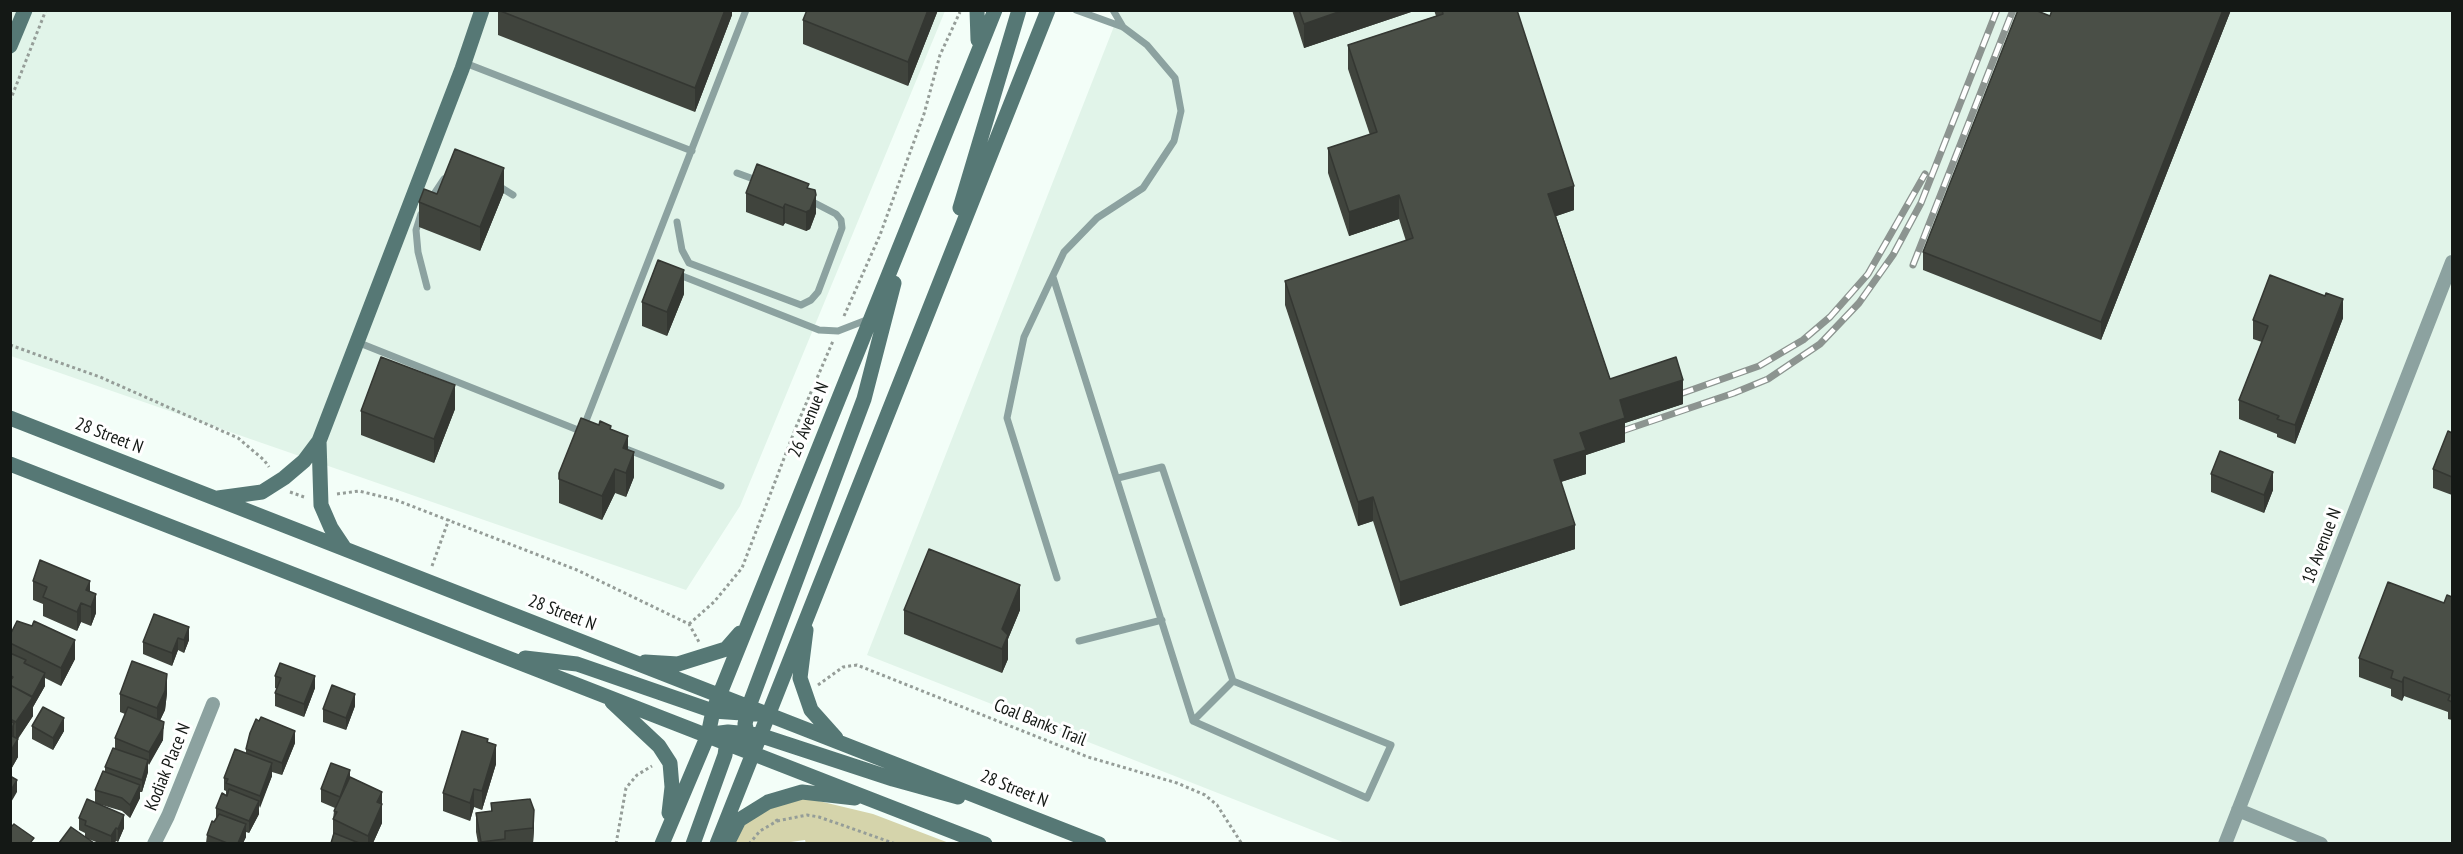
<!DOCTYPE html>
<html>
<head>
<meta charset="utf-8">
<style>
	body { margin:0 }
	#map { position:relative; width:2463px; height:854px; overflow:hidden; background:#f3fef8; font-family:"PT Sans Narrow",sans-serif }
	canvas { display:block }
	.frame { position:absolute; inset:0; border:12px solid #141815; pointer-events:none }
</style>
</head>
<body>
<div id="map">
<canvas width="2463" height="854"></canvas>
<div class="frame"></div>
</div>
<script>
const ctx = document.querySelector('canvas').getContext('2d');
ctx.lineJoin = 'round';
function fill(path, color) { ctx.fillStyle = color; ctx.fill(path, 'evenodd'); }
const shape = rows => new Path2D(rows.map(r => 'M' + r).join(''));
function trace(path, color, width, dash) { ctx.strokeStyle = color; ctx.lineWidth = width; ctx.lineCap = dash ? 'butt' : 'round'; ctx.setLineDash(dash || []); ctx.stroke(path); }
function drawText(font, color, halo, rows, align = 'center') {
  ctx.font = font + ' "PT Sans Narrow",sans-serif'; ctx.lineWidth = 6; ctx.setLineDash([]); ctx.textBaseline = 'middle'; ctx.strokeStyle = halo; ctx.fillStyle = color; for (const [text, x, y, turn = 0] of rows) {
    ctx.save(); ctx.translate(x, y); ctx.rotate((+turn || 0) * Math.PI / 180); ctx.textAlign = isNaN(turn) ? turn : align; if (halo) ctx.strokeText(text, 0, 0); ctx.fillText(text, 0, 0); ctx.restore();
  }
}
const built = shape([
	[11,11,945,11,740,506,686,590,11,356],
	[1120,11,2452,11,2452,843,1345,843,867,655]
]);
const green = shape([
	[802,797,873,814,949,843,806,844,805,840,784,843,735,844,744,824,764,811]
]);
const path = shape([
	[10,101,46,10],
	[844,316,880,235,924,114,940,55,960,12],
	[10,345,100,377,238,438,264,460,269,467],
	[290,492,304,497],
	[337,494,359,491,396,500,577,570,689,624,699,642],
	[432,566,449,519],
	[689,624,714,602,742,568,796,427,833,341],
	[818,685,843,667,857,665,1088,757,1177,783,1205,795,1217,805,1242,844],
	[777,821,807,815,819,817,896,844],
	[616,844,626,788,637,775,652,766],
	[749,844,760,831,777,821,775,817]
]);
const lane = shape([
	[1113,10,1123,27],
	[465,63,692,151],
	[737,173,759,181],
	[497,185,513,195],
	[430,200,444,179],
	[421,214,416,230,418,252,427,287],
	[677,222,682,250,689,263,801,305,811,300,818,292,842,228,841,220,836,214,809,200],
	[677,274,819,330,838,331,869,319],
	[1053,277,1193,721,1367,798,1391,745,1233,681,1162,467,1118,478],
	[357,342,583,432],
	[584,426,746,10],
	[621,447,721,486],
	[1057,578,1007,418,1024,337,1064,252,1097,218,1143,188,1174,141,1181,111,1175,78,1147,45,1123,27,1076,10],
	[1079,641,1162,620],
	[1193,721,1233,681]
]);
const street = shape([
	[2238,810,2321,844],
	[154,844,168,816,213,704],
	[2225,844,2452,262]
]);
const secondary = shape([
	[977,10,978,40],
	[10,46,25,10],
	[960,208,1019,10],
	[10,418,1099,844],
	[319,441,321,505,331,528,345,549],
	[10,464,985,844],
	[218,498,262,492,284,478,304,461,319,441,462,69,482,10],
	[806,630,800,678,811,710,836,738],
	[525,658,577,664,713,711,757,714],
	[645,662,678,664,726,649,740,633],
	[612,702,659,746,670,763,672,787,669,813],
	[712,734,728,732,759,735,893,779,958,797],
	[752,752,745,724,749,706,864,399,894,283],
	[662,844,708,735,713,711,995,10],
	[693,844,725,755,728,734],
	[717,844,1048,10],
	[727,844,739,820,768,802,802,792,855,798]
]);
const rail = shape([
	[1913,265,2013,10],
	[1680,394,1759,366,1803,340,1830,317,1868,274,1925,174],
	[1622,431,1734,393,1768,379,1820,344,1859,303,1893,255,1921,203,1997,10]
]);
const wall = shape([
	[498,10,732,10,732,15,695,112,498,35],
	[807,10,938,10,908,86,803,44,803,20],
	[1292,10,1417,10,1304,48],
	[1434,10,1517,10,1574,210,1556,216,1610,379,1683,404,1625,423,1625,442,1586,455,1586,474,1561,482,1575,549,1400,606,1373,521,1358,526,1285,305,1285,281,1406,241,1399,219,1349,236,1328,173,1328,148,1370,135,1348,69,1348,45,1436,16],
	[2231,10,2101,340,1923,270,1923,252,2050,16],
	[809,188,816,213,810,229,806,231,785,223,783,226,746,212,746,193],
	[504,192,480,251,419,227,419,202,437,194],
	[684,294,667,336,642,326,642,302],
	[2343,318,2295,444,2277,437,2277,434,2239,419,2239,400,2262,342,2253,339,2253,320],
	[455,409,434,463,361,435,361,411],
	[611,430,628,450,634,477,626,497,615,493,602,520,559,503,559,473],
	[2452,433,2452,495,2433,488,2433,469],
	[2211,474,2273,490,2264,513,2211,492],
	[33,581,90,592,96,613,91,626,81,622,77,631,43,616,43,604,33,600],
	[2452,597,2452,720,2448,719,2448,712,2404,696,2402,701,2391,696,2391,689,2359,677,2359,658,2444,603],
	[904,610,1020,610,1008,639,1008,659,1002,673,904,634],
	[154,614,189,640,184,653,178,650,172,666,143,654,143,642],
	[10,635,75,659,61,686,45,678,45,686,33,707,33,716,18,739,18,757,10,771],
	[275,676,315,688,304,717,275,706,275,693,277,689,275,688],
	[167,693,165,710,160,720,163,740,148,765,148,772,142,792,140,792,140,798,130,818,122,811,95,803,95,790,105,772,105,767,115,748,115,738,125,714,120,712,120,694],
	[355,706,346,730,323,722,323,709],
	[32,726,64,731,53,750,32,739],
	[295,743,282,775,272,772,272,776,259,808,259,814,249,833,246,832,246,837,243,843,206,843,207,835,216,819,216,808,226,795,226,791,224,790,224,778,246,753,246,749],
	[488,743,496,764,482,810,474,807,470,821,443,811,443,793],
	[350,777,382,792,382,823,373,843,331,843,333,835,333,819,334,811,335,808,321,802,321,789],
	[491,803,534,828,533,843,478,843,476,832,476,813,491,811],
	[79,818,124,828,118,842,116,841,114,843,99,843,88,839,85,837,85,833,79,830]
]);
const shadedWall = shape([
	[725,10,732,10,732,15,695,112,695,88],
	[928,10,938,10,908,86,908,62],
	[1344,10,1417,10,1304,48,1304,24],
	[2223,10,2231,10,2101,340,2101,322],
	[504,168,504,192,480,251,480,227],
	[1574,186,1574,210,1548,219,1548,194],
	[816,195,816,213,810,229,806,231,806,212],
	[1399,195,1399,219,1349,236,1349,212],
	[785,204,785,223,783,226,783,208],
	[684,270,684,294,667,336,667,312],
	[2343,299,2343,318,2295,444,2295,425],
	[1683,380,1683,404,1625,423,1625,442,1586,455,1586,474,1554,484,1554,460,1580,433,1620,400],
	[455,385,455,409,434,463,434,439],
	[628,436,628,460,623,448],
	[634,452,634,477,626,497,626,473],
	[615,469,615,493,602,520,602,496],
	[2273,472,2273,490,2264,513,2264,495],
	[1373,497,1373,521,1358,526,1358,502],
	[1575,525,1575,549,1400,606,1400,582],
	[90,581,90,600,86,590],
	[1020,585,1020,610,1008,639,1008,659,1002,673,1002,629],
	[96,594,96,613,91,626,91,607],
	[81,603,81,622,77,631,77,612],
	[189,627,189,640,184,653,184,640],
	[178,638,178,650,172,666,172,653],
	[75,640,75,659,61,686,61,668],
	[45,673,45,686,33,707,33,716,16,741,16,722],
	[167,674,167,693,165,710,157,727,157,708],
	[315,676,315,688,304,717,304,704],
	[2404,677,2404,696,2402,701,2402,682],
	[355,694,355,706,346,730,346,718],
	[64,718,64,731,53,750,53,738],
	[164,722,163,740,149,765,149,752],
	[14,723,14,742,18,739,18,757,10,771,10,734],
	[295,731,295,743,282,775,282,763],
	[496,745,496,764,482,810,482,791],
	[148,760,148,772,142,792,142,780],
	[272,763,272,776,260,808,260,796],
	[350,770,350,783,340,797],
	[17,780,17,792,10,804,10,792],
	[140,785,140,798,130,818,130,805],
	[474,789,474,807,470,821,470,803],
	[382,792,382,823,373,843,368,843,368,836,377,802],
	[259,801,259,814,249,833,249,821],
	[534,810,534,828,533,843,533,828],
	[124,815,124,828,118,842,118,829],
	[246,824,246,837,243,843,238,843],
	[116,828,116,841,114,843,111,843,111,836]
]);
const building = shape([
	[498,10,725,10,695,88,498,10],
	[807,10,928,10,908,62,803,20,807,10],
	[1299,10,1344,10,1304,24,1299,10],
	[1442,10,1517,10,1574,186,1548,194,1610,379,1676,357,1683,380,1620,400,1625,418,1580,433,1586,450,1554,460,1575,525,1400,582,1373,497,1358,502,1285,281,1413,238,1399,195,1349,212,1328,148,1377,132,1348,45,1443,14,1442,10],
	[2018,10,2035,10,2050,16,2052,10,2223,10,2101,322,1923,252,2018,10],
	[455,149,504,168,480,227,419,202,424,189,437,194,455,149],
	[757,164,809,184,807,188,815,190,816,195,810,210,806,212,785,204,783,208,746,193,757,164],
	[658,260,684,270,667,312,642,302,658,260],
	[2270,275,2325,296,2326,293,2343,299,2295,425,2277,419,2279,416,2239,400,2268,326,2253,320,2270,275],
	[381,357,455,385,434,439,361,411,381,357],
	[581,418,599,425,600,421,611,426,610,429,628,436,623,448,634,452,626,473,615,469,602,496,559,479,559,473,581,418],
	[2448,431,2452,433,2452,477,2433,469,2448,431],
	[2220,451,2273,472,2264,495,2211,474,2220,451],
	[929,549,1020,585,1002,629,1008,635,1002,649,904,610,929,549],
	[40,560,90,581,86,590,96,594,91,607,81,603,77,612,43,597,47,587,33,581,40,560],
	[2388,582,2444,603,2447,595,2452,597,2452,702,2448,700,2450,695,2404,677,2402,682,2391,678,2393,671,2359,658,2388,582],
	[154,614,189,627,184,640,178,638,172,653,143,642,154,614],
	[17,621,32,626,34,621,75,640,61,668,10,643,10,635,17,621],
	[10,653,26,660,24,663,45,673,32,697,10,685,10,681,13,677,10,675,10,653],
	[132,661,167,674,165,691,157,708,120,694,132,661],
	[280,663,315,676,304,704,275,693,281,678,275,676,280,663],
	[10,685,33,697,16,722,10,719,10,685],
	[332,685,355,694,346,718,323,709,332,685],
	[43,707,64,718,53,738,32,726,43,707],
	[128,707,164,722,163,728,149,752,115,738,128,707],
	[261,717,295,731,282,763,246,749,250,733,256,719,259,721,261,717],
	[10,721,14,723,10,734,10,721],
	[462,731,488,739,487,742,496,745,482,791,474,789,470,803,443,793,462,731],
	[10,735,18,739,10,752,10,735],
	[113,748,148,760,142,780,105,767,113,748],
	[235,749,272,763,260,796,226,783,228,779,224,778,235,749],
	[331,763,350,770,340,797,321,789,331,763],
	[103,771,140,785,130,805,122,798,95,790,103,771],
	[10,776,17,780,10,792,10,776],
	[350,777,382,792,377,802,382,804,368,836,333,819,337,812,334,811,350,777],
	[229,789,259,801,249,821,216,808,222,793,227,796,229,789],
	[87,799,124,815,118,829,116,828,111,836,85,825,86,821,79,818,87,799],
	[530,799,534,810,533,828,505,831,505,839,481,842,476,813,492,811,491,803,530,799],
	[219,814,246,824,238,843,227,843,207,835,212,821,214,822,219,814],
	[14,824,34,838,30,843,10,843,10,828,14,824],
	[71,827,94,843,59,843,71,827],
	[334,833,359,843,331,843,334,833]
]);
const streetNames = [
	["26 Avenue N",809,420,-68],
	["28 Street N",109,436,21],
	["18 Avenue N",2322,546,-69],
	["28 Street N",562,613,21],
	["Coal Banks Trail",1040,723,22],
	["Kodiak Place N",168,767,-68],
	["28 Street N",1014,789,22]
];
fill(built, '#e1f4e9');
fill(green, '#d5d4ab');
trace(path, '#959d98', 3, [3, 3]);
trace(lane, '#8ca2a0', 7);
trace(street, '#8ca2a0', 14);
trace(secondary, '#567875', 15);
trace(rail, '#8c9490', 7);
trace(rail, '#fff', 4.5, [14]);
fill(wall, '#40443d');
fill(shadedWall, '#343732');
fill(building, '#4a4f47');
trace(building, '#343732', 1.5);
drawText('18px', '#141815', '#fff', streetNames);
</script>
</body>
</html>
